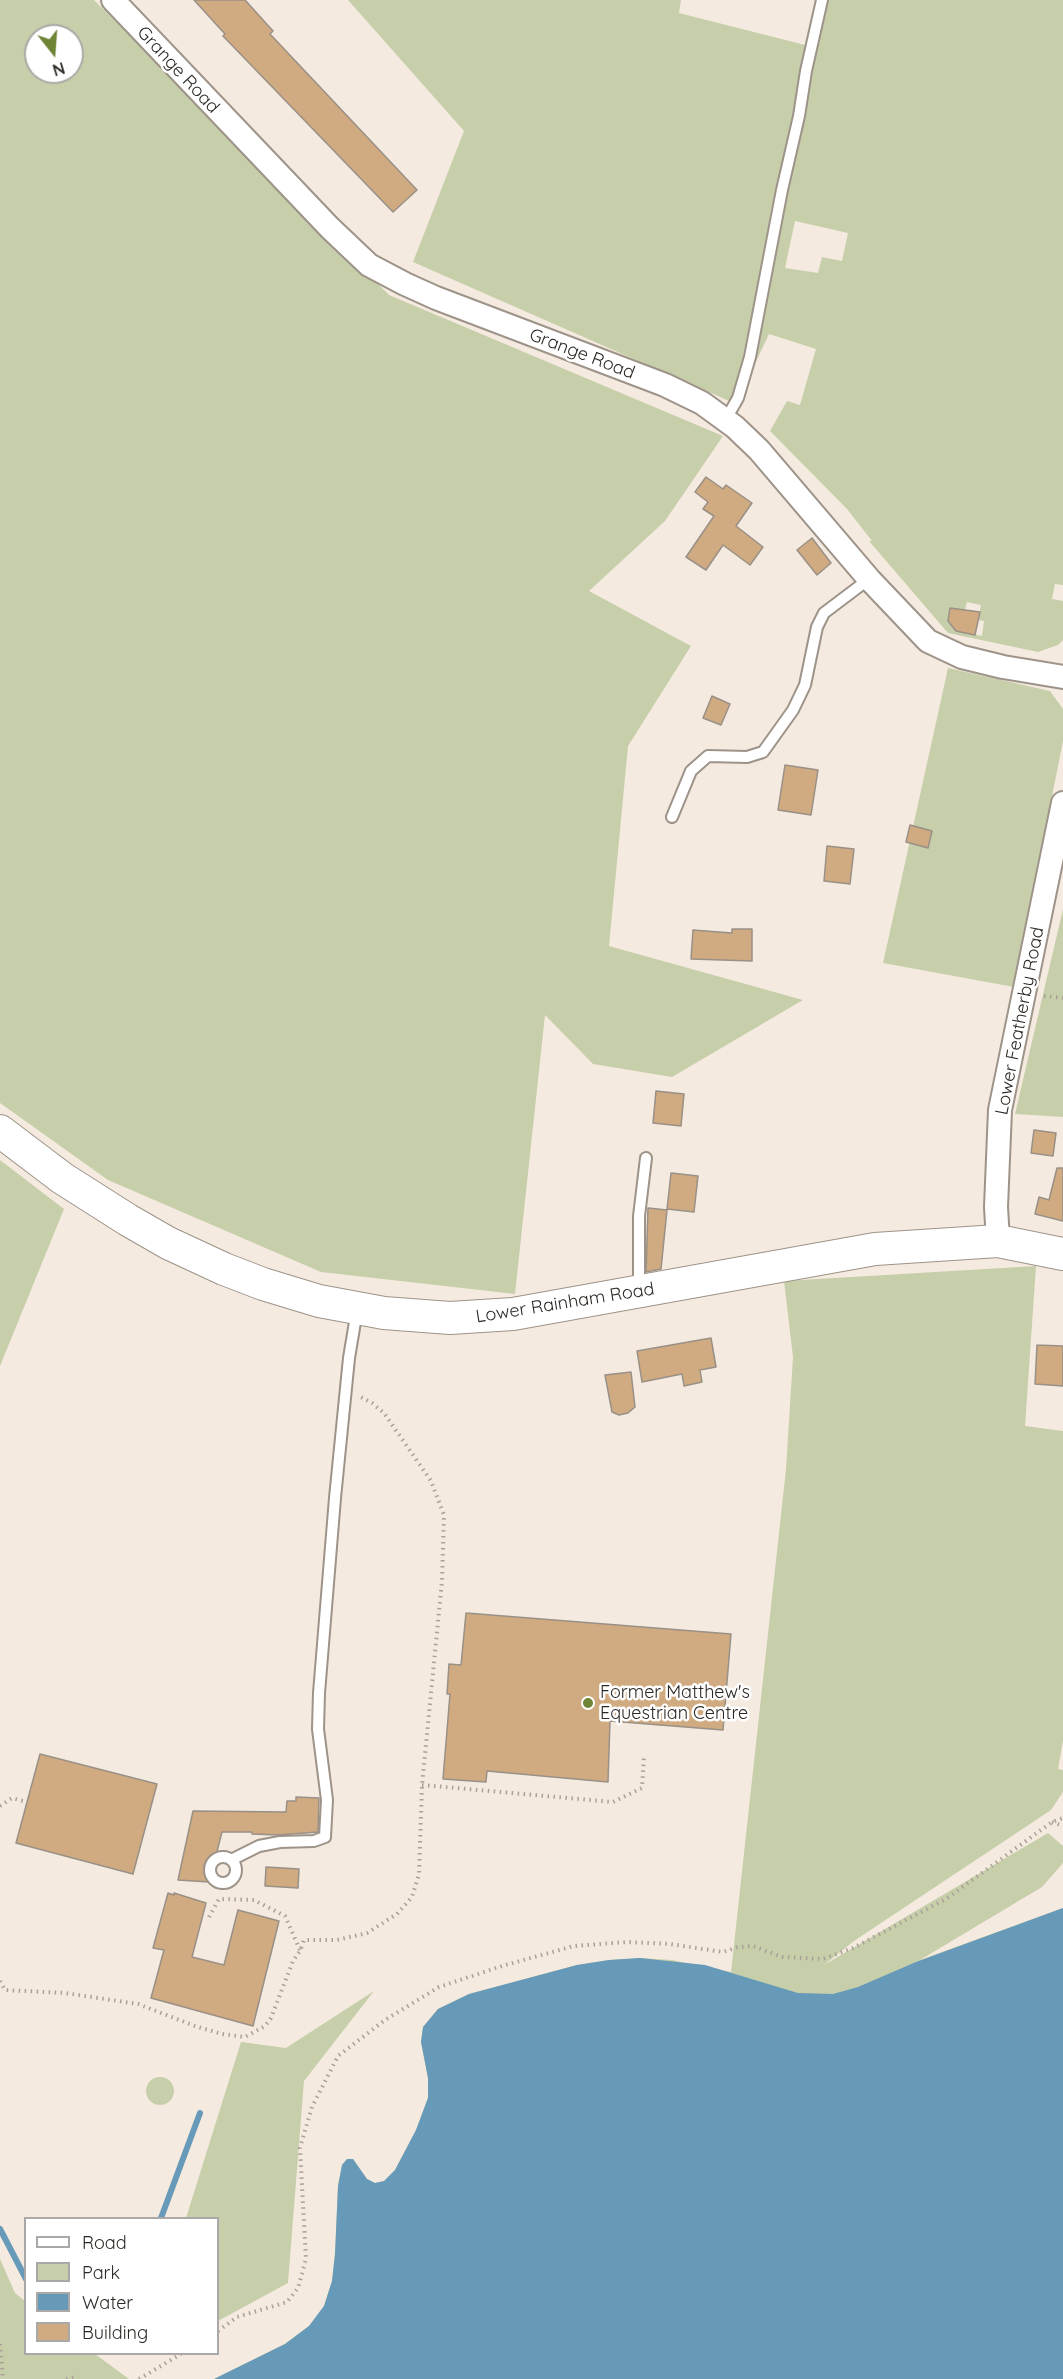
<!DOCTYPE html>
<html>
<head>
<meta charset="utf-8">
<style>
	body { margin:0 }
	#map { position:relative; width:1063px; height:2379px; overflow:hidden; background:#f5eadf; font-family:Quicksand,sans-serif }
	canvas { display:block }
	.legend { position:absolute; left:24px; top:2217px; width:195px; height:138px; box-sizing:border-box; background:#fff; border:2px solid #aba9a7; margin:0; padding:8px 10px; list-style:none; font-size:18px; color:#2c2824 }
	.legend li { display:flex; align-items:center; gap:12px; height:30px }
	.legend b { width:30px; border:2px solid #aba9a7 }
	.north { position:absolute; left:24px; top:24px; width:60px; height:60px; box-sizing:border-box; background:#fff; border:2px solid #aba9a7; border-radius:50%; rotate:163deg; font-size:16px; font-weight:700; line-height:24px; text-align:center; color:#2c2824 }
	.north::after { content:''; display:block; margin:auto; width:21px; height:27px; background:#6f8434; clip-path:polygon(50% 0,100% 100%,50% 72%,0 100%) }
</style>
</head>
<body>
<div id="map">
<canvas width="1063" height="2379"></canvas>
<ul class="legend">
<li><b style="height:8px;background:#fff"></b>Road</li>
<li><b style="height:16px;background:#c7cfaa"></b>Park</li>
<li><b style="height:16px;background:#6799b8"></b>Water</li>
<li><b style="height:16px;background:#d0aa81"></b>Building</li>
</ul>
<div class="north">N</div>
</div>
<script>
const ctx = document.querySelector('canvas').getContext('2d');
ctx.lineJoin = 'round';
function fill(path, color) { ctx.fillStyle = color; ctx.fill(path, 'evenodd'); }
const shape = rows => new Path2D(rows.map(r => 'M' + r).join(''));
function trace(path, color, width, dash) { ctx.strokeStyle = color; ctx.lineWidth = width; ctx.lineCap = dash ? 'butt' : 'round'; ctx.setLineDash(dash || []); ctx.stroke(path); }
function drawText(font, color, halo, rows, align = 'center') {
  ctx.font = font + ' Quicksand,sans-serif'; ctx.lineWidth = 5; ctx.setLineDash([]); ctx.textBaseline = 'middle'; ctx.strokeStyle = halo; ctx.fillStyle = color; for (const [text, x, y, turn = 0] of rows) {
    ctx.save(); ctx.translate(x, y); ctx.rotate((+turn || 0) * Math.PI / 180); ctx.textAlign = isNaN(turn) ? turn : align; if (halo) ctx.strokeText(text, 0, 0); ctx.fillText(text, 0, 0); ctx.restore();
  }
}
const green = shape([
	[0,0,94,0,389,295,723,436,665,521,589,591,691,646,628,746,609,946,803,1000,672,1077,593,1064,545,1015,515,1294,321,1272,108,1180,0,1103],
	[36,36,72,36,72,72,36,72],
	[348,0,681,0,679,13,813,47,822,0,1063,0,1063,585,1055,584,1052,599,1063,601,1063,640,1058,645,1038,652,948,633,869,541,872,541,847,509,770,431,787,401,800,405,816,349,769,334,736,404,413,262,464,131],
	[795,221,848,233,842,261,822,257,818,273,785,268],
	[967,602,981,605,978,620,984,621,982,636,956,631,951,608,965,610],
	[948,668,1050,691,1063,709,1063,741,1014,987,883,963],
	[1063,909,1063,1117,1015,1114],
	[0,1160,64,1209,0,1366],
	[1036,1266,1025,1426,1063,1431,1063,1741,1058,1769,1063,1770,1063,1792,1051,1810,854,1941,824,1965,1048,1833,1063,1846,1063,1863,1042,1887,920,1960,1063,1908,1063,2379,214,2379,285,2344,309,2326,324,2306,332,2281,335,2254,338,2186,342,2165,347,2159,353,2159,367,2179,375,2183,384,2181,395,2170,416,2130,428,2098,428,2078,421,2042,423,2027,438,2009,469,1994,577,1965,609,1960,640,1958,672,1960,731,1972,786,1469,793,1357,784,1281],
	[374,1991,304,2081,288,2283,218,2321,218,2218,186,2218,241,2042,286,2048],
	'146 2091a14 14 0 1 1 28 0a14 14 0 1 1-28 0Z',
	[0,2259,15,2293,25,2301,26,2354,95,2354,129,2379,0,2379]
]);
const water = shape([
	[1063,1908,1063,2379,214,2379,285,2344,309,2326,324,2306,332,2281,335,2254,338,2186,342,2165,347,2159,353,2159,367,2179,375,2183,384,2181,395,2170,416,2130,428,2098,428,2078,421,2042,423,2027,438,2009,469,1994,577,1965,609,1960,640,1958,705,1965,798,1993,833,1994,858,1987,916,1962]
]);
const stream = shape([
	[161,2218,200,2113],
	[0,2229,26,2279]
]);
const building = shape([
	[194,0,245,0,273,31,270,34,417,190,393,212,223,36,225,34,194,0],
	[706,477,723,489,726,485,752,503,736,526,763,547,750,565,723,545,706,570,686,557,714,516,703,509,708,502,695,492,706,477],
	[812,538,831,563,817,575,797,550,812,538],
	[950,608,980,612,975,635,956,631,948,621,950,608],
	[712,696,730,704,721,725,703,718,712,696],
	[785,765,818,770,811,815,778,810,785,765],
	[910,825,932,831,928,848,906,842,910,825],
	[827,846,854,849,850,884,824,881,827,846],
	[732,929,752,929,752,961,691,959,693,930,732,933,732,929],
	[656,1091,684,1094,681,1126,653,1123,656,1091],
	[1034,1130,1056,1133,1053,1156,1031,1153,1034,1130],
	[1057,1168,1063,1168,1063,1221,1035,1214,1039,1197,1049,1200,1057,1168],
	[671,1173,698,1176,694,1212,667,1209,671,1173],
	[648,1208,667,1210,661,1269,646,1272,648,1208],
	[711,1338,716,1367,700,1370,702,1382,684,1386,682,1374,642,1382,637,1351,711,1338],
	[1037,1345,1063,1346,1063,1386,1035,1384,1037,1345],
	[631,1372,635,1407,628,1413,619,1415,612,1412,605,1375,631,1372],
	[466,1613,731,1634,723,1730,610,1721,608,1782,487,1771,486,1782,443,1779,450,1694,447,1694,449,1664,461,1665,466,1613],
	[40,1754,157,1784,133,1874,16,1843,40,1754],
	[296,1797,319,1798,318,1832,278,1835,252,1834,252,1832,222,1832,209,1882,178,1880,193,1811,286,1812,287,1801,296,1801,296,1797],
	[266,1867,299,1869,298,1888,265,1886,266,1867],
	[168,1893,174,1895,174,1893,206,1903,192,1957,224,1965,238,1910,279,1921,253,2026,151,1998,164,1950,153,1948,168,1893]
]);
const path = shape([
	[1044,996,1063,998],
	[422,1785,613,1802,642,1788,644,1756],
	[0,1806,12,1798,27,1802],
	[1052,1822,1063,1826],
	[209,1917,219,1899,254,1900,285,1916,300,1950],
	[0,1981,5,1990,65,1993,138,2004,195,2026,222,2034,245,2037,265,2026,271,2018,293,1961,300,1951,304,1940,337,1940,367,1933,397,1914,412,1897,419,1874,422,1785,442,1581,444,1515,431,1481,384,1413,372,1403,359,1396],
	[218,2331,237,2317,287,2302,298,2288,306,2259,300,2148,312,2107,338,2056,385,2020,439,1987,502,1966,574,1946,627,1942,670,1944,723,1952,738,1947,753,1946,782,1957,823,1959,853,1948,946,1899,1052,1822,1063,1818],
	[0,2344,3,2379],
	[66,2379,75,2377],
	[139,2379,181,2354]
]);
const service = shape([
	[726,419,738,398,750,357,782,190,799,116,806,71,822,0],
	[672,817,691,771,708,756,747,757,763,752,793,710,805,685,817,627,824,613,869,579],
	[639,1289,639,1216,646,1158],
	'210 1870a13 13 0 1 1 26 0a13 13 0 1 1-26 0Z',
	[231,1860,259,1846,280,1842,314,1841,325,1837,327,1800,318,1729,319,1693,335,1498,349,1358,357,1310]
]);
const minor = shape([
	[113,0,330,228,369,265,405,284,436,298,665,385,702,403,735,427,759,450,869,579,928,641,962,657,1003,667,1063,677],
	[998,1241,996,1207,1000,1110,1063,803]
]);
const secondary = shape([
	[0,1131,62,1178,128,1220,168,1243,224,1269,263,1284,319,1301,384,1313,450,1318,513,1314,875,1249,998,1241,1063,1254]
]);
const markers = [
	[588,1703,6,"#6f8434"]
];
const streetNames = [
	["Grange Road",178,70,47],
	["Grange Road",582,354,21],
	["Lower Featherby Road",1020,1021,-79],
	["Lower Rainham Road",565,1303,-9]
];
const poiNames = [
	["Former Matthew's",600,1693],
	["Equestrian Centre",600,1714]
];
fill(green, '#c7cfaa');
fill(water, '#6799b8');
trace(stream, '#6799b8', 6);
fill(building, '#d0aa81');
trace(building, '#999086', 1.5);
trace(service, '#9d9389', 14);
trace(minor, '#9d9389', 26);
trace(secondary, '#9d9389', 34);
trace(path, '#a9a098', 4, [1.5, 4.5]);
trace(service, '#fff', 10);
trace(minor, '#fff', 22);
trace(secondary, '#fff', 32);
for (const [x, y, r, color] of markers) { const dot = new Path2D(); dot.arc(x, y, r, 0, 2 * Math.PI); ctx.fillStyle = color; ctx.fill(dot); trace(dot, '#fff', 2); }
drawText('18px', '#2c2824', '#fff', streetNames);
drawText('18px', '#2c2824', '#fff', poiNames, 'left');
</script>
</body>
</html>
